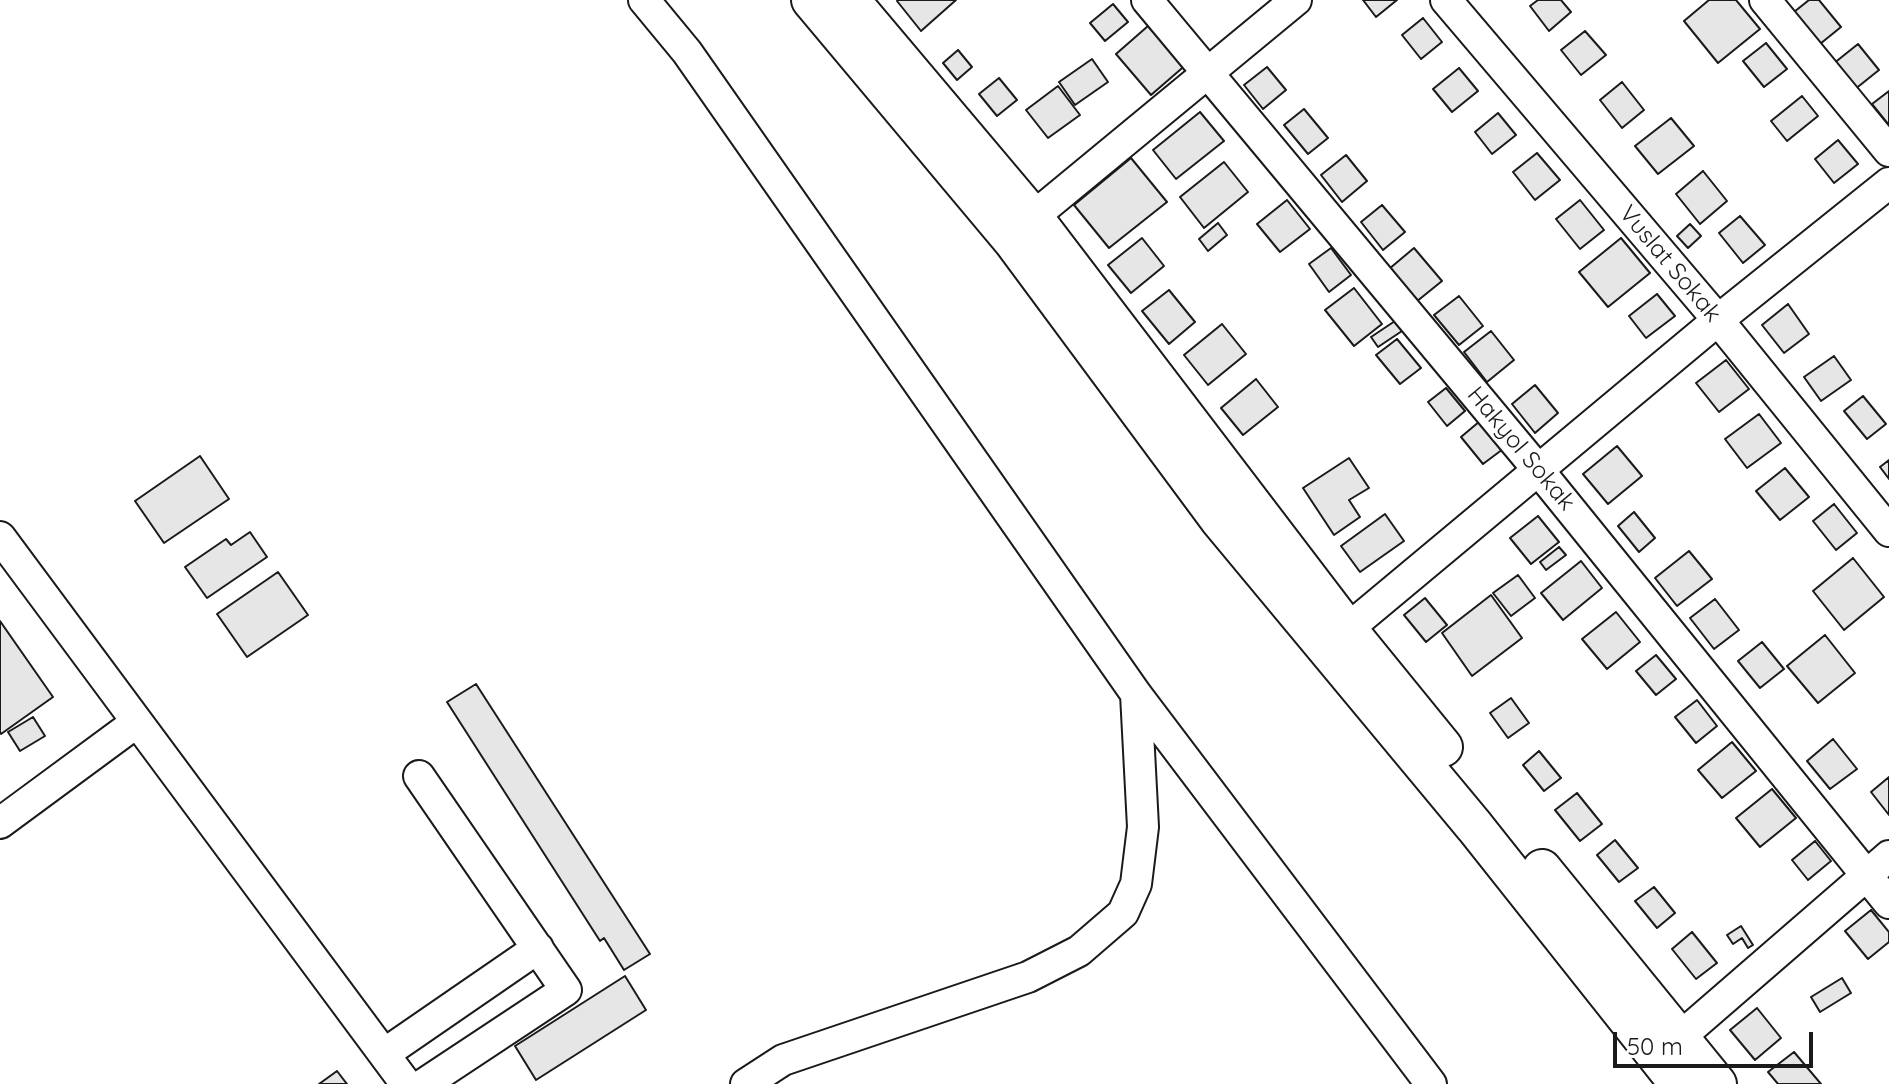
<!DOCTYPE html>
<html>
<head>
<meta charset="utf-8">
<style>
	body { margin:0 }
	#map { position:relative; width:1889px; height:1084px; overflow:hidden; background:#fff; font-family:Quicksand,sans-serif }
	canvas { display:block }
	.scale { position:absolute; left:1613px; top:1032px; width:200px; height:36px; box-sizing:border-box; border:4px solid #1a1a1a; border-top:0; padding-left:10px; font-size:24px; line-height:28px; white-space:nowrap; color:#1a1a1a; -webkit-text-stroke:6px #fff; paint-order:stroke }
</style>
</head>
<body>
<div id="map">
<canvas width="1889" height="1084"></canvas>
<div class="scale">50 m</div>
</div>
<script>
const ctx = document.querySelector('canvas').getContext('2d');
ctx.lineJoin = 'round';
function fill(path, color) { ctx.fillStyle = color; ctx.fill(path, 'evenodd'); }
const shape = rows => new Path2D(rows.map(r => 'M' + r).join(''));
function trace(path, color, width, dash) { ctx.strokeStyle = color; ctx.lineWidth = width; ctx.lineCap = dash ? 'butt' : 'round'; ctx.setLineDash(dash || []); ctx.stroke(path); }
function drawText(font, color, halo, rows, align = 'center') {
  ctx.font = font + ' Quicksand,sans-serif'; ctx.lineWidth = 6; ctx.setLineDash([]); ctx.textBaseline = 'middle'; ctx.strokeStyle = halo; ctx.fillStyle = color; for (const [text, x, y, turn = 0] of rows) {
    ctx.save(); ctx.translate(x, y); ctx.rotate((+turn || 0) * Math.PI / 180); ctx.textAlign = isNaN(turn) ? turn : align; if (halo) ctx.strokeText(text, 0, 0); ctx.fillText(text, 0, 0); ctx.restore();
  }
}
const building = shape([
	[956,0,921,31,897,1,898,0,956,0],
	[1363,0,1397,0,1376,17,1363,0],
	[1538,0,1561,0,1571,12,1549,31,1530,6,1538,0],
	[1709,0,1736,0,1760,29,1718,63,1684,21,1709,0],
	[1809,0,1819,0,1841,27,1820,44,1794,12,1809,0],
	[1113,4,1128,22,1105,41,1090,23,1113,4],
	[1423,18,1442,42,1421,59,1402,35,1423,18],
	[1148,26,1173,54,1177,51,1188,63,1151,95,1116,54,1148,26],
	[1585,31,1606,55,1581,75,1561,50,1585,31],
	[1766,43,1787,69,1764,87,1743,61,1766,43],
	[1858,44,1879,70,1854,90,1833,64,1858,44],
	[958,50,972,67,957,80,943,63,958,50],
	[1092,59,1108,82,1075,105,1059,82,1092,59],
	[1267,67,1286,90,1263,109,1244,85,1267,67],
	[1459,68,1478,91,1452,112,1433,89,1459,68],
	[999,78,1017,100,997,116,979,94,999,78],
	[1622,82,1644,110,1622,128,1600,100,1622,82],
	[1058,86,1080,115,1048,138,1026,110,1058,86],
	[1889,91,1889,125,1872,104,1889,91],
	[1802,96,1818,116,1787,141,1771,121,1802,96],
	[1304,109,1328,138,1308,154,1284,125,1304,109],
	[1200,112,1224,141,1176,179,1153,150,1200,112],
	[1498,113,1516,135,1492,154,1475,132,1498,113],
	[1671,118,1694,146,1658,174,1635,146,1671,118],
	[1838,140,1858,164,1834,183,1815,159,1838,140],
	[1537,153,1560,180,1535,200,1513,172,1537,153],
	[1346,155,1367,181,1342,202,1321,175,1346,155],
	[1131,158,1167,202,1109,248,1074,205,1131,158],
	[1224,162,1248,192,1204,228,1180,197,1224,162],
	[1703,171,1727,201,1700,224,1676,194,1703,171],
	[1287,200,1310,229,1280,252,1257,224,1287,200],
	[1580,200,1604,230,1580,249,1556,219,1580,200],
	[1382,205,1405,232,1383,250,1361,222,1382,205],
	[1740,216,1765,245,1743,263,1719,233,1740,216],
	[1218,223,1227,235,1208,251,1199,239,1218,223],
	[1690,224,1701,236,1688,248,1677,236,1690,224],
	[1142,238,1164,266,1131,293,1108,265,1142,238],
	[1621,238,1650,273,1608,307,1579,272,1621,238],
	[1331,248,1351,275,1329,292,1309,264,1331,248],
	[1414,248,1442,281,1416,302,1389,269,1414,248],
	[1354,288,1382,324,1354,346,1325,310,1354,288],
	[1169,290,1195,322,1169,344,1142,311,1169,290],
	[1657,294,1675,316,1646,338,1629,316,1657,294],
	[1459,296,1483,326,1459,345,1434,315,1459,296],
	[1788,304,1809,334,1784,353,1762,325,1788,304],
	[1395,321,1402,331,1378,347,1371,337,1395,321],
	[1222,324,1246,354,1208,385,1184,355,1222,324],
	[1491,331,1514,360,1487,382,1464,352,1491,331],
	[1397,339,1421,368,1400,384,1376,355,1397,339],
	[1834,356,1851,380,1821,401,1804,377,1834,356],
	[1726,360,1749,389,1719,412,1696,383,1726,360],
	[1256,379,1278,407,1243,435,1221,408,1256,379],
	[1535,385,1558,413,1535,433,1512,404,1535,385],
	[1446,388,1465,411,1447,426,1428,402,1446,388],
	[1863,396,1886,424,1867,439,1844,411,1863,396],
	[1759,414,1781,443,1747,468,1725,439,1759,414],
	[1480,421,1503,449,1483,464,1461,437,1480,421],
	[1617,446,1642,476,1608,504,1583,474,1617,446],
	[200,456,229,499,164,543,135,501,200,456],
	[1349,458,1369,488,1349,500,1360,517,1334,535,1303,488,1349,458],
	[1889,460,1889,479,1880,467,1889,460],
	[1785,468,1809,497,1780,520,1756,491,1785,468],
	[1834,504,1857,533,1836,550,1813,521,1834,504],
	[1634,512,1655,538,1639,552,1618,526,1634,512],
	[1385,514,1404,541,1360,572,1341,546,1385,514],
	[1538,516,1559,542,1531,564,1510,538,1538,516],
	[250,532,267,557,207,598,185,567,226,539,231,545,250,532],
	[1559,547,1566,555,1546,570,1540,562,1559,547],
	[1689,551,1712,579,1677,606,1655,578,1689,551],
	[1853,558,1884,597,1844,630,1813,591,1853,558],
	[1581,561,1602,588,1563,620,1541,593,1581,561],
	[278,572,308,615,247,657,217,614,278,572],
	[1518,575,1535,598,1511,616,1493,593,1518,575],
	[1491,595,1522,638,1472,676,1442,633,1491,595],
	[1425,598,1447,625,1426,642,1404,615,1425,598],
	[1715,599,1739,630,1714,649,1690,618,1715,599],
	[1616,612,1640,642,1607,669,1582,639,1616,612],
	[0,621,53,697,1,734,0,732,0,621],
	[1825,635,1855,673,1818,703,1787,666,1825,635],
	[1762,642,1784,669,1760,688,1738,661,1762,642],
	[1656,655,1676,679,1656,695,1636,671,1656,655],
	[476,684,650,954,624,970,604,938,600,941,447,702,476,684],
	[1511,698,1529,723,1508,738,1490,713,1511,698],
	[1697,700,1717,726,1696,743,1675,717,1697,700],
	[33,717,45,736,20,751,8,732,33,717],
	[1833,739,1857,769,1830,789,1807,761,1833,739],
	[1732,742,1756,771,1722,798,1698,770,1732,742],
	[1539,751,1561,778,1544,791,1523,765,1539,751],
	[1889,777,1889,815,1871,792,1889,777],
	[1772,789,1796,818,1760,847,1736,818,1772,789],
	[1577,793,1602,824,1580,841,1555,810,1577,793],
	[1615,840,1638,868,1619,882,1597,855,1615,840],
	[1815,841,1831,861,1808,880,1792,860,1815,841],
	[1654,887,1675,913,1657,928,1635,901,1654,887],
	[1871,910,1889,932,1889,942,1868,959,1845,931,1871,910],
	[1741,926,1753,945,1748,948,1742,938,1733,944,1727,935,1741,926],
	[1692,932,1717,963,1696,979,1672,949,1692,932],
	[625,976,646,1010,536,1080,515,1046,625,976],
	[1842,978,1851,993,1820,1012,1811,997,1842,978],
	[1757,1008,1781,1038,1755,1060,1730,1030,1757,1008],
	[1794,1052,1821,1084,1778,1084,1768,1072,1794,1052],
	[337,1071,347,1084,319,1084,337,1071]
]);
const minor = shape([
	[644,0,687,52,1136,694,1431,1084],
	[1147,0,1540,472,1889,903],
	[1446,0,1718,320,1889,531],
	[1765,0,1889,151],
	[1020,233,1033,217,1296,0],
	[0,537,406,1084],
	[1332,642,1718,320,1889,183],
	[419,776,566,990,424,1084],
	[0,823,137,722],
	[1667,1053,1679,1038,1889,856],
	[384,1054,538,948],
	[746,1084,783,1060,1028,977,1079,951,1123,913,1136,884,1143,827,1136,694]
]);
const major = shape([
	[811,0,1013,241,1219,519,1475,827,1679,1084],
	[850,0,1033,217,1347,629,1443,747],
	[1542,869,1717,1084]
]);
const streetNames = [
	["Vuslat Sokak",1670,264,50],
	["Hakyol Sokak",1521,449,50]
];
fill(building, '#e6e6e6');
trace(building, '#1a1a1a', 2);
trace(minor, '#1a1a1a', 34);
trace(major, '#1a1a1a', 42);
trace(minor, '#fff', 30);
trace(major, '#fff', 38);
drawText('24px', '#1a1a1a', '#fff', streetNames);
</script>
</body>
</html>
